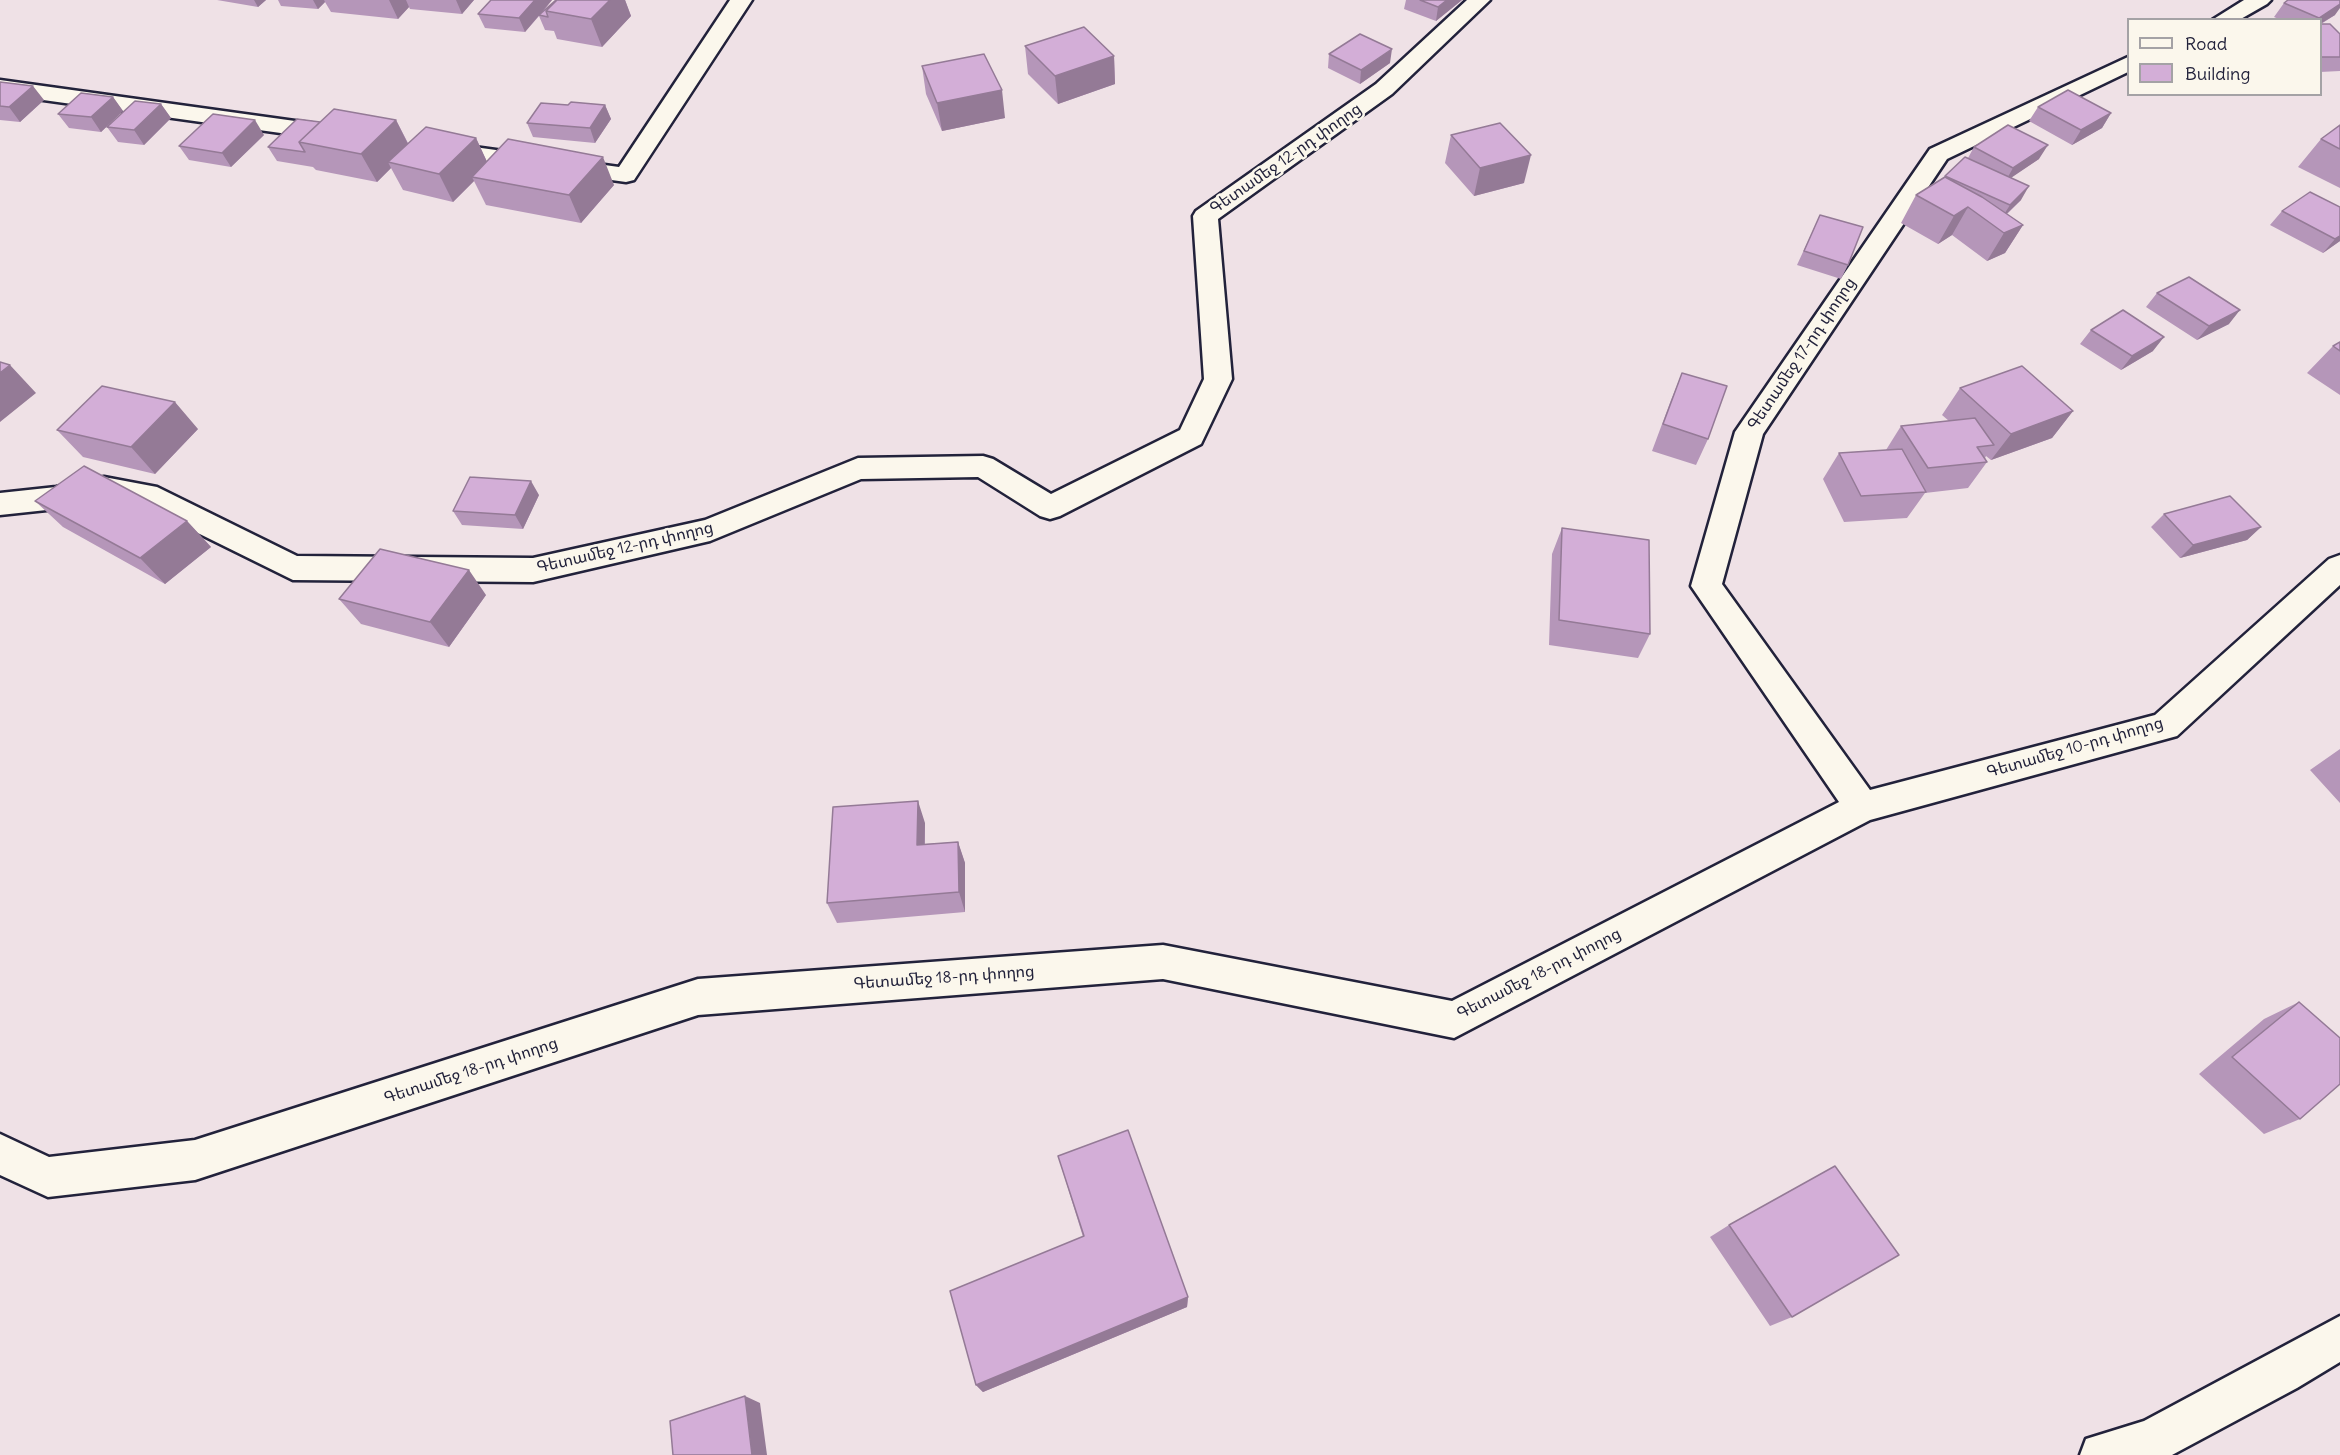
<!DOCTYPE html>
<html>
<head>
<meta charset="utf-8">
<style>
	body { margin:0 }
	#map { position:relative; width:2340px; height:1455px; overflow:hidden; background:#efe1e6; font-family:Delius,sans-serif }
	canvas { display:block }
	.legend { position:absolute; left:2127px; top:18px; width:195px; height:78px; box-sizing:border-box; background:#fbf7ec; border:2px solid #a4a2a5; margin:0; padding:8px 10px; list-style:none; font-size:18px; color:#22223b }
	.legend li { display:flex; align-items:center; gap:12px; height:30px }
	.legend b { width:30px; border:2px solid #a4a2a5 }
</style>
</head>
<body>
<div id="map">
<canvas width="2340" height="1455"></canvas>
<ul class="legend">
<li><b style="height:8px;background:#fbf7ec"></b>Road</li>
<li><b style="height:16px;background:#d3aed7"></b>Building</li>
</ul>
</div>
<script>
const ctx = document.querySelector('canvas').getContext('2d');
ctx.lineJoin = 'round';
const shape = rows => new Path2D(rows.map(r => 'M' + r).join(''));
function trace(path, color, width, dash) { ctx.strokeStyle = color; ctx.lineWidth = width; ctx.lineCap = dash ? 'butt' : 'round'; ctx.setLineDash(dash || []); ctx.stroke(path); }
function fill(path, color) { ctx.fillStyle = color; ctx.fill(path, 'evenodd'); }
function drawText(font, color, halo, rows, align = 'center') {
  ctx.font = font + ' Delius,"Noto Sans Armenian",sans-serif'; ctx.lineWidth = 5; ctx.setLineDash([]); ctx.textBaseline = 'middle'; ctx.strokeStyle = halo; ctx.fillStyle = color; for (const [text, x, y, turn = 0] of rows) {
    ctx.save(); ctx.translate(x, y); ctx.rotate((+turn || 0) * Math.PI / 180); ctx.textAlign = isNaN(turn) ? turn : align; if (halo) ctx.strokeText(text, 0, 0); ctx.fillText(text, 0, 0); ctx.restore();
  }
}
const minor = shape([
	[730,0,752,0,634,180,626,182,438,156,430,154,426,149,430,144,438,142,619,167,730,0],
	[1467,0,1490,0,1392,94,1218,219,1232,379,1201,444,1060,516,1050,519,1040,516,978,477,861,479,710,541,533,582,293,580,141,505,104,499,56,509,0,515,0,493,56,487,104,477,157,487,297,556,533,558,705,520,858,458,983,456,993,459,1051,494,1180,430,1204,379,1193,216,1196,211,1376,84,1467,0],
	[2244,0,2271,0,2267,4,2239,20,2212,20,2244,0],
	[2128,57,2128,72,1947,159,1763,434,1722,584,1870,790,2155,715,2329,559,2340,555,2340,585,2177,736,1870,820,1454,1038,1163,979,698,1015,195,1180,48,1197,0,1175,0,1134,49,1157,195,1140,698,979,1163,945,1452,1001,1839,802,1691,586,1735,432,1930,149,2128,57],
	[0,80,331,126,339,128,343,133,339,138,331,140,0,94,0,80]
]);
const tertiary = shape([
	[2340,1316,2340,1362,2297,1388,2172,1455,2080,1455,2086,1439,2144,1421,2340,1316]
]);
const wall = shape([
	[217,0,266,0,258,7],
	[278,0,474,0,462,14,410,9,409,7,398,19,331,12,325,2,318,9,281,6],
	[491,0,552,0,541,14,556,0,625,0,631,16,602,47,557,39,554,31,545,30,539,16,525,32,485,28,478,14],
	[1406,0,1462,0,1436,21,1404,9],
	[2284,3,2335,15,2321,24,2340,34,2340,71,2320,72,2320,20,2281,20,2274,17],
	[1025,46,1114,56,1115,84,1058,104,1028,74],
	[1329,54,1390,63,1360,84,1328,68],
	[922,66,1005,118,942,131,926,94],
	[0,82,44,100,20,122,0,120],
	[113,97,123,111,101,132,69,128,58,114],
	[161,104,171,118,144,145,118,142,107,127],
	[568,105,605,105,611,119,595,143,533,137,527,123],
	[2038,107,2111,113,2102,128,2072,145,2029,121],
	[396,120,408,143,476,138,487,162,614,185,581,223,486,205,474,181,453,202,403,190,391,168,377,182,316,170,313,167,277,161,268,147],
	[2340,125,2340,188,2298,167,2321,139],
	[264,135,231,167,189,160,179,146],
	[1451,135,1524,183,1474,196,1445,163],
	[1974,147,2039,159,2011,177,2021,200,2007,214,2023,225,2005,253,1987,261,1952,235,1938,244,1901,223,1916,195,1944,177,1968,158],
	[2340,207,2340,241,2323,253,2270,225,2282,211],
	[1820,215,1848,265,1841,279,1797,265],
	[2157,293,2229,324,2197,340,2146,307],
	[2091,330,2153,351,2121,370,2080,344],
	[2340,342,2340,395,2307,373,2333,346],
	[1682,373,1708,439,1696,465,1652,451,1671,400],
	[1960,388,2073,411,2052,438,1991,460,1986,456,1985,458,1987,462,1968,488,1925,493,1907,518,1844,522,1823,479,1839,453,1886,450,1901,426,1949,421,1942,415],
	[198,429,155,474,83,457,57,430],
	[539,495,523,529,462,525,453,511],
	[35,501,187,521,211,547,165,584,63,527],
	[2164,514,2261,527,2247,540,2180,558,2151,527],
	[1562,528,1650,634,1638,658,1549,645,1552,554],
	[486,595,449,647,361,624,339,599],
	[2340,749,2340,803,2310,770],
	[925,823,925,844,958,842,965,863,965,912,837,923,827,903],
	[2299,1002,2300,1119,2264,1134,2199,1074,2264,1019],
	[1058,1156,1188,1297,1187,1307,983,1392,976,1385,1083,1237],
	[1729,1225,1792,1317,1770,1326,1710,1237]
]);
const shadedWall = shape([
	[254,0,266,0,258,7],
	[313,0,324,0,325,2,318,9],
	[389,0,406,0,409,7,398,19],
	[456,0,474,0,462,14],
	[535,0,552,0,525,32,519,18],
	[610,0,625,0,631,16,602,47,591,19],
	[1447,0,1462,0,1436,21,1438,7],
	[2340,4,2340,8,2335,15,2320,24,2320,20,2318,20,2319,18],
	[1392,49,1390,63,1360,84,1361,70],
	[1114,56,1115,84,1058,104,1055,76],
	[33,86,44,100,20,122,9,107],
	[1002,90,1005,118,942,131,937,103],
	[113,97,123,111,101,132,91,117],
	[161,104,171,118,144,145,134,130],
	[605,105,611,119,595,143,590,128],
	[2111,113,2102,128,2072,145,2081,130],
	[255,120,264,135,231,167,222,153],
	[396,120,410,148,388,162,391,168,377,182,361,154],
	[476,138,489,166,472,177,474,181,453,202,439,174],
	[2048,145,2039,159,2005,182,2013,168],
	[1531,155,1524,183,1474,196,1480,168],
	[603,157,614,185,581,223,569,195],
	[2029,186,2021,200,2001,219,2010,205],
	[1968,207,1952,235,1938,244,1954,216],
	[2023,225,2005,253,1987,261,2004,233],
	[2340,236,2340,241,2323,253,2335,239],
	[2240,310,2229,324,2197,340,2209,326],
	[2164,337,2153,351,2121,370,2132,356],
	[10,365,36,393,0,422,0,373],
	[175,402,198,429,155,474,131,447],
	[2073,411,2052,438,1991,460,2011,434],
	[531,481,539,495,523,529,515,515],
	[187,521,211,547,165,584,140,558],
	[2261,527,2247,540,2180,558,2193,545],
	[469,570,486,595,449,647,430,622],
	[918,801,925,823,924,866,917,845],
	[958,842,965,863,965,912,959,892],
	[1188,1297,1187,1307,983,1392,976,1385],
	[745,1396,760,1403,767,1455,752,1455]
]);
const building = shape([
	[491,0,535,0,519,18,478,14,491,0],
	[556,0,557,0,546,11,548,17,539,15,556,0],
	[557,0,610,0,591,19,546,11,557,0],
	[1420,0,1447,0,1438,7,1420,0],
	[2288,0,2340,0,2340,4,2319,18,2284,3,2288,0],
	[2320,24,2330,24,2340,34,2340,57,2320,57,2320,24],
	[1084,27,1114,56,1055,76,1025,46,1084,27],
	[1360,34,1392,49,1361,70,1329,54,1360,34],
	[984,54,1002,90,937,103,922,66,984,54],
	[0,82,33,86,9,107,0,106,0,82],
	[2068,90,2111,113,2081,130,2038,107,2068,90],
	[81,93,113,97,91,117,58,114,81,93],
	[135,101,161,104,134,130,107,127,135,101],
	[571,102,605,105,590,128,527,123,541,103,568,105,571,102],
	[334,109,396,120,361,154,299,142,334,109],
	[213,114,255,120,222,153,179,146,213,114],
	[297,119,320,122,299,142,305,152,268,147,297,119],
	[1500,123,1531,155,1480,168,1451,135,1500,123],
	[2008,125,2048,145,2013,168,1974,147,2008,125],
	[2340,125,2340,149,2321,139,2340,125],
	[426,127,476,138,439,174,388,162,426,127],
	[508,139,603,157,569,195,472,177,508,139],
	[1965,157,2029,186,2010,205,1945,176,1965,157],
	[1945,177,1982,197,2023,225,2004,233,1968,207,1954,216,1916,195,1945,177],
	[2310,192,2340,207,2340,236,2335,239,2282,211,2310,192],
	[1820,215,1863,227,1848,265,1804,251,1820,215],
	[2189,277,2240,310,2209,326,2157,293,2189,277],
	[2123,310,2164,337,2132,356,2091,330,2123,310],
	[2340,342,2340,351,2333,346,2340,342],
	[0,362,10,365,0,373,0,362],
	[2022,366,2073,411,2011,434,1960,388,2022,366],
	[1682,373,1727,386,1708,439,1663,424,1682,373],
	[102,386,175,402,131,447,57,430,102,386],
	[1975,418,1994,445,1977,447,1987,462,1928,468,1901,426,1975,418],
	[1902,449,1926,492,1861,496,1839,453,1902,449],
	[84,466,187,521,140,558,35,501,84,466],
	[470,477,531,481,515,515,453,511,470,477],
	[2230,496,2261,527,2193,545,2164,514,2230,496],
	[1562,528,1649,540,1650,634,1559,620,1562,528],
	[380,549,469,570,430,622,339,599,380,549],
	[918,801,917,845,958,842,959,892,827,903,833,807,918,801],
	[2299,1002,2340,1038,2340,1084,2300,1119,2232,1057,2299,1002],
	[1128,1130,1188,1297,976,1385,950,1291,1084,1236,1058,1156,1128,1130],
	[1835,1166,1899,1255,1792,1317,1729,1225,1835,1166],
	[745,1396,752,1455,673,1455,670,1421,745,1396]
]);
const streetNames = [
	["Գետամեջ 12-րդ փողոց",1286,159,-35],
	["Գետամեջ 17-րդ փողոց",1802,354,-56],
	["Գետամեջ 12-րդ փողոց",625,548,-13],
	["Գետամեջ 10-րդ փողոց",2075,748,-16],
	["Գետամեջ 18-րդ փողոց",1539,974,-27],
	["Գետամեջ 18-րդ փողոց",944,978,-4],
	["Գետամեջ 18-րդ փողոց",471,1071,-18]
];
trace(minor, '#22223b', 5);
trace(tertiary, '#22223b', 5);
fill(minor, '#fbf7ec');
fill(tertiary, '#fbf7ec');
fill(wall, '#b596b9');
fill(shadedWall, '#947a96');
fill(building, '#d3aed7');
trace(building, '#947a96', 1.5);
drawText('16px', '#22223b', '#fbf7ec', streetNames);
</script>
</body>
</html>
